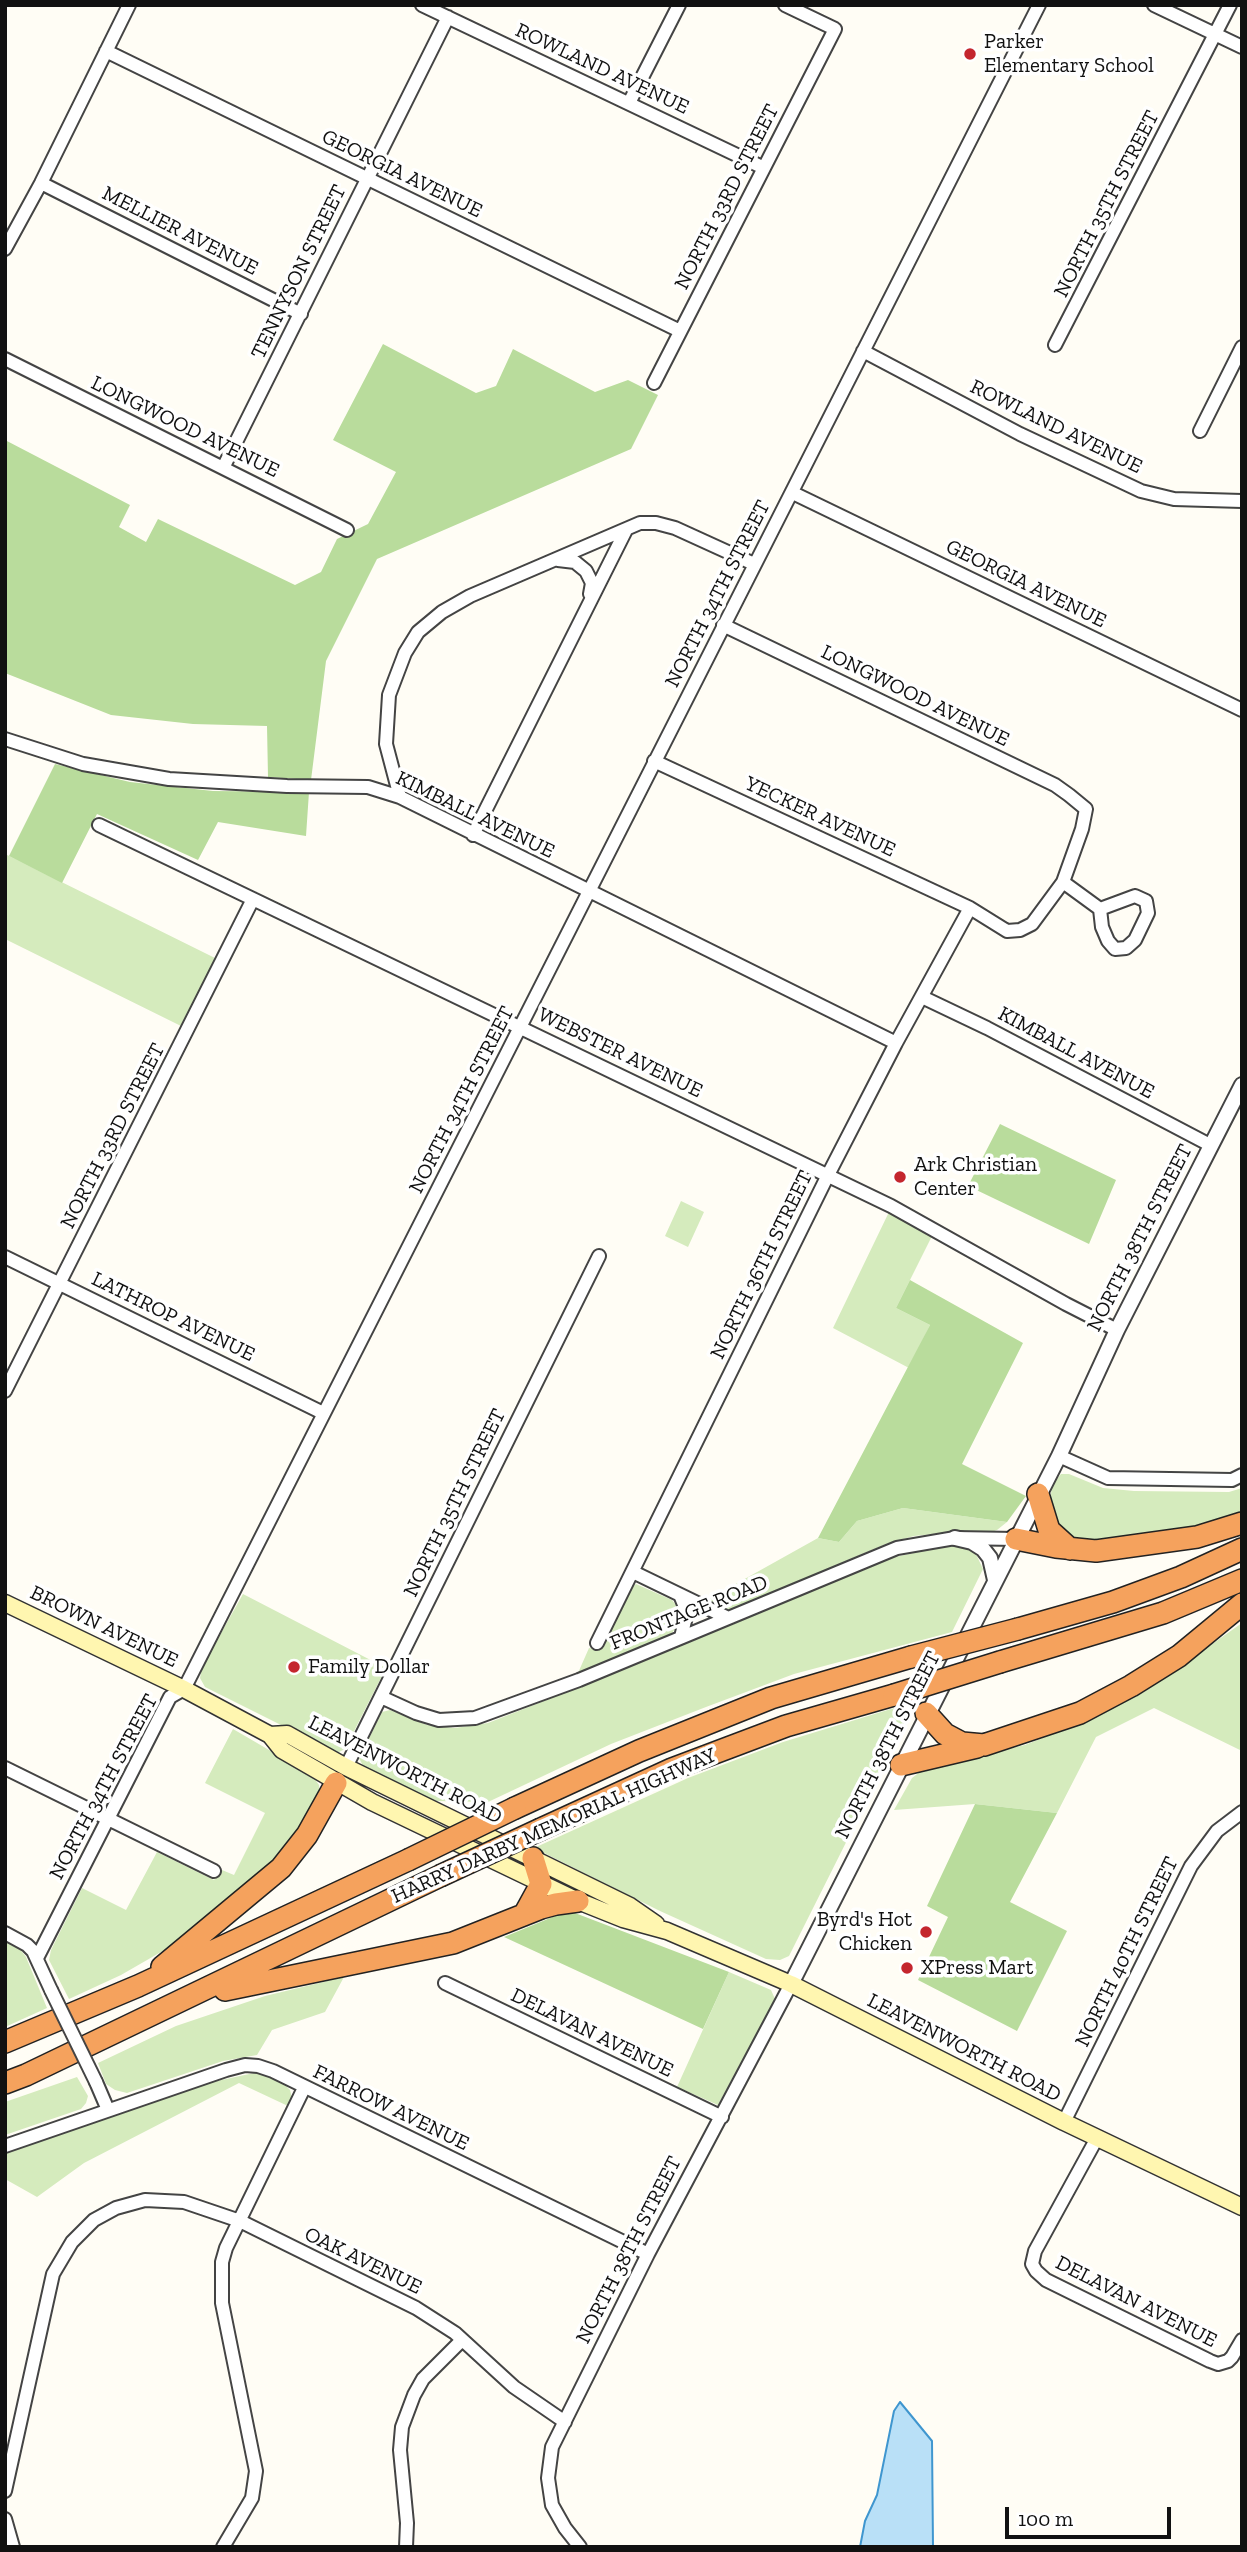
<!DOCTYPE html>
<html>
<head>
<meta charset="utf-8">
<style>
	body { margin:0 }
	#map { position:relative; width:1247px; height:2552px; overflow:hidden; background:#fffdf5; font-family:"Zilla Slab",serif }
	canvas { display:block }
	.frame { position:absolute; inset:0; border:7px solid #111; pointer-events:none }
	.scale { position:absolute; left:1005px; top:2507px; width:166px; height:32px; box-sizing:border-box; border:4px solid #111; border-top:0; padding-left:9px; font-size:21px; line-height:24px; white-space:nowrap; color:#111; -webkit-text-stroke:5px #fff; paint-order:stroke }
</style>
</head>
<body>
<div id="map">
<canvas width="1247" height="2552"></canvas>
<div class="frame"></div>
<div class="scale">100 m</div>
</div>
<script>
const ctx = document.querySelector('canvas').getContext('2d');
ctx.lineJoin = 'round';
function fill(path, color) { ctx.fillStyle = color; ctx.fill(path, 'evenodd'); }
const shape = rows => new Path2D(rows.map(r => 'M' + r).join(''));
function trace(path, color, width, dash) { ctx.strokeStyle = color; ctx.lineWidth = width; ctx.lineCap = dash ? 'butt' : 'round'; ctx.setLineDash(dash || []); ctx.stroke(path); }
function drawText(font, color, halo, rows, align = 'center') {
  ctx.font = font + ' "Zilla Slab",serif'; ctx.lineWidth = 7; ctx.setLineDash([]); ctx.textBaseline = 'middle'; ctx.strokeStyle = halo; ctx.fillStyle = color; for (const [text, x, y, turn = 0] of rows) {
    ctx.save(); ctx.translate(x, y); ctx.rotate((+turn || 0) * Math.PI / 180); ctx.textAlign = isNaN(turn) ? turn : align; if (halo) ctx.strokeText(text, 0, 0); ctx.fillText(text, 0, 0); ctx.restore();
  }
}
const green = shape([
	[5,854,215,958,181,1026,5,939],
	[681,1201,704,1212,688,1247,665,1236],
	[889,1212,933,1234,896,1308,930,1325,909,1368,833,1328],
	[1061,1474,1069,1474,1103,1488,1134,1491,1229,1492,1242,1488,1242,1514,1200,1526,1090,1540,1073,1538,1063,1532,1053,1517,1050,1502,1052,1485],
	[903,1508,1007,1522,997,1530,987,1534,953,1532,914,1536,886,1544,730,1610,707,1600,818,1538,839,1542,857,1521],
	[950,1545,965,1546,975,1552,983,1569,952,1632,794,1674,706,1707,611,1744,488,1802,436,1801,363,1766,359,1758,382,1712,390,1710,427,1725,455,1728,488,1723,620,1671,886,1559],
	[636,1584,672,1600,679,1609,681,1617,676,1628,670,1635,578,1673,589,1648,600,1650,631,1588],
	[243,1594,386,1668,345,1749,337,1753,205,1687,200,1678,202,1667],
	[1242,1623,1242,1751,1154,1708,1096,1737,1057,1813,975,1804,894,1810,912,1778,925,1768,1025,1745,1087,1720,1144,1692],
	[917,1701,789,1956,780,1960,766,1959,660,1911,534,1848,688,1778,783,1742],
	[233,1729,312,1775,319,1785,320,1800,315,1813,263,1873,187,1937,121,1975,69,1999,49,1960,51,1950,82,1888,126,1910,157,1852,214,1880,222,1870,234,1875,265,1813,205,1783],
	[5,1941,19,1948,26,1957,47,2008,5,2027],
	[729,1972,771,1990,775,1999,718,2105,677,2087],
	[344,1977,325,2012,272,2030,257,2055,223,2061,127,2093,115,2090,106,2084,98,2063,176,2026,265,1996],
	[254,2073,272,2076,282,2082,290,2090,292,2098,288,2106,239,2083,84,2163,37,2197,5,2179,5,2151,212,2082],
	[77,2077,88,2096,86,2103,81,2109,5,2135,5,2102]
]);
const forest = shape([
	[383,344,476,393,496,386,513,349,595,392,628,380,658,395,631,449,377,559,326,661,311,780,268,777,267,726,193,724,111,715,5,673,5,440,130,505,119,527,146,542,158,519,295,585,321,572,337,539,368,524,396,472,333,440],
	[55,764,130,782,213,791,309,792,306,836,218,822,198,860,97,814,62,883,9,856],
	[1000,1124,1116,1180,1089,1244,968,1186],
	[910,1280,1023,1343,962,1464,1026,1496,1007,1522,903,1508,857,1521,839,1542,818,1538,930,1325,896,1308],
	[975,1804,1057,1813,1010,1902,1067,1931,1017,2031,918,1980,948,1917,927,1906],
	[575,1913,729,1972,703,2029,504,1937,555,1916]
]);
const water = shape([
	[900,2402,932,2441,933,2547,860,2547,865,2521,877,2495,894,2411,900,2402]
]);
const minor = shape([
	[422,5,764,168],
	[1154,5,1242,47],
	[106,51,680,331],
	[629,103,679,5],
	[41,183,301,314],
	[5,249,41,183,129,5],
	[1055,345,1230,5],
	[863,351,1020,434,1141,491,1174,499,1242,501],
	[5,359,347,530],
	[654,383,835,29,785,5],
	[1200,431,1242,347],
	[223,468,448,17],
	[793,493,1242,710],
	[558,560,575,562,586,571,592,583,590,594],
	[5,739,83,764,169,779,287,786,368,787,400,797,896,1043],
	[654,761,970,908,1007,931,1020,930,1032,924,1063,882,1082,829,1086,809,1069,795,1055,785,723,625],
	[400,797,386,744,389,695,405,653,418,632,442,612,470,596,640,523,656,523,675,528,754,564],
	[99,825,891,1206,1066,1304,1117,1330],
	[473,835,626,530],
	[1063,882,1100,909],
	[1135,896,1146,901,1148,913,1135,940,1126,948,1115,949,1108,941,1102,927,1100,909,1135,896],
	[922,997,987,1028,1210,1145],
	[5,1257,323,1413],
	[5,1391,253,899],
	[1059,1456,1108,1478,1232,1480,1242,1475],
	[633,1572,728,1618],
	[680,1595,685,1607,686,1617,681,1637],
	[597,1643,828,1175,896,1043,970,908],
	[381,1697,416,1713,439,1720,475,1718,579,1680,897,1548,955,1538,1016,1539],
	[346,1767,599,1256],
	[5,1768,214,1871],
	[5,1933,27,1945,33,1951,51,1990],
	[37,1958,170,1697,184,1689,1039,5],
	[445,1983,722,2117],
	[96,2082,108,2110],
	[1064,2122,1191,1866,1217,1831,1242,1812],
	[1097,2138,1035,2251,1032,2264,1036,2271,1046,2280,1210,2361,1218,2364,1228,2361,1232,2357,1242,2340],
	[5,2146,226,2070,245,2065,258,2066,273,2071,648,2254],
	[5,2491,53,2274,72,2242,94,2220,116,2208,145,2200,184,2202,240,2221,416,2308,455,2333,514,2387,565,2422],
	[5,2519,13,2547],
	[223,2547,252,2498,256,2471,222,2303,222,2262,226,2248,304,2088],
	[406,2547,407,2523,400,2450,402,2427,414,2395,423,2379,461,2341],
	[580,2547,565,2528,552,2505,548,2478,552,2447,648,2254,791,1984]
]);
const tertiary = shape([
	[955,1538,972,1542,983,1549,990,1558,995,1580],
	[791,1984,1059,1456,1117,1330,1242,1085]
]);
const secondary = shape([
	[5,1603,184,1689,270,1735,282,1750,372,1802,578,1901,623,1919,667,1931,791,1984,1064,2122,1242,2207],
	[270,1735,287,1734,346,1767,630,1906,656,1924]
]);
const motorway = shape([
	[1038,1494,1049,1530,1070,1549],
	[1016,1539,1056,1547,1096,1551,1197,1537,1242,1523],
	[1018,1629,1113,1602,1181,1577,1242,1549],
	[1000,1662,1163,1613,1242,1580],
	[926,1713,945,1734,962,1743,984,1745,1080,1713,1131,1686,1179,1656,1242,1604],
	[901,1765,977,1747],
	[515,1808,639,1751,771,1698,911,1657],
	[541,1829,672,1769,786,1726,894,1695],
	[524,1915,541,1884,533,1858],
	[162,1967,281,1868,307,1835,336,1783],
	[225,1990,453,1943,541,1908,556,1904,578,1901],
	[5,2042,138,1986,408,1860],
	[5,2083,26,2075,440,1876]
]);
const minorBridge = shape([
	[51,1990,96,2082]
]);
const motorwayBridge = shape([
	[911,1657,1018,1629],
	[894,1695,1000,1662],
	[408,1860,515,1808],
	[440,1876,541,1829]
]);
const markers = [
	[970,54,7,"#c4262e"],
	[900,1177,7,"#c4262e"],
	[294,1667,7,"#c4262e"],
	[926,1932,7,"#c4262e"],
	[907,1968,7,"#c4262e"]
];
const poiNames = [
	["Parker",984,42],
	["Elementary School",984,66],
	["Ark Christian",914,1165],
	["Center",914,1189],
	["Family Dollar",308,1667],
	["Byrd's Hot",912,1920,"right"],
	["Chicken",912,1944,"right"],
	["XPress Mart",921,1968]
];
const streetNames = [
	["ROWLAND AVENUE",602,69,25],
	["GEORGIA AVENUE",402,174,26],
	["NORTH 33RD STREET",727,197,-63],
	["NORTH 35TH STREET",1107,204,-63],
	["MELLIER AVENUE",180,231,27],
	["TENNYSON STREET",299,272,-64],
	["LONGWOOD AVENUE",185,427,26],
	["ROWLAND AVENUE",1056,427,26],
	["GEORGIA AVENUE",1026,584,26],
	["NORTH 34TH STREET",718,594,-63],
	["LONGWOOD AVENUE",915,696,26],
	["KIMBALL AVENUE",475,815,26],
	["YECKER AVENUE",820,817,25],
	["WEBSTER AVENUE",620,1053,26],
	["KIMBALL AVENUE",1076,1053,28],
	["NORTH 34TH STREET",462,1100,-63],
	["NORTH 33RD STREET",113,1136,-63],
	["NORTH 38TH STREET",1140,1238,-63],
	["NORTH 36TH STREET",762,1265,-64],
	["LATHROP AVENUE",173,1317,26],
	["NORTH 35TH STREET",455,1503,-64],
	["FRONTAGE ROAD",689,1613,-22],
	["BROWN AVENUE",104,1627,26],
	["NORTH 38TH STREET",888,1745,-63],
	["LEAVENWORTH ROAD",405,1770,27],
	["NORTH 34TH STREET",104,1787,-62],
	["HARRY DARBY MEMORIAL HIGHWAY",554,1826,-24],
	["NORTH 40TH STREET",1127,1952,-64],
	["DELAVAN AVENUE",592,2033,26],
	["LEAVENWORTH ROAD",964,2048,27],
	["FARROW AVENUE",391,2108,26],
	["NORTH 38TH STREET",629,2250,-63],
	["OAK AVENUE",363,2261,26],
	["DELAVAN AVENUE",1136,2302,27]
];
fill(green, '#d5ebbd');
fill(forest, '#b9dc9c');
fill(water, '#b9e0f7');
trace(water, '#3f96cf', 2);
trace(minor, '#444', 16);
trace(tertiary, '#444', 18);
trace(secondary, '#333', 19);
trace(motorway, '#222', 24);
trace(minor, '#fff', 12);
trace(tertiary, '#fff', 14);
trace(secondary, '#fff6b0', 16);
trace(motorway, '#f5a25d', 21);
trace(minorBridge, '#444', 16, []);
trace(motorwayBridge, '#222', 24, []);
trace(minorBridge, '#fff', 12);
trace(motorwayBridge, '#f5a25d', 21);
for (const [x, y, r, color] of markers) { const dot = new Path2D(); dot.arc(x, y, r, 0, 2 * Math.PI); ctx.fillStyle = color; ctx.fill(dot); trace(dot, '#fff', 2.5); }
drawText('21px', '#111', '#fff', poiNames, 'left');
drawText('21px', '#111', '#fff', streetNames);
</script>
</body>
</html>
